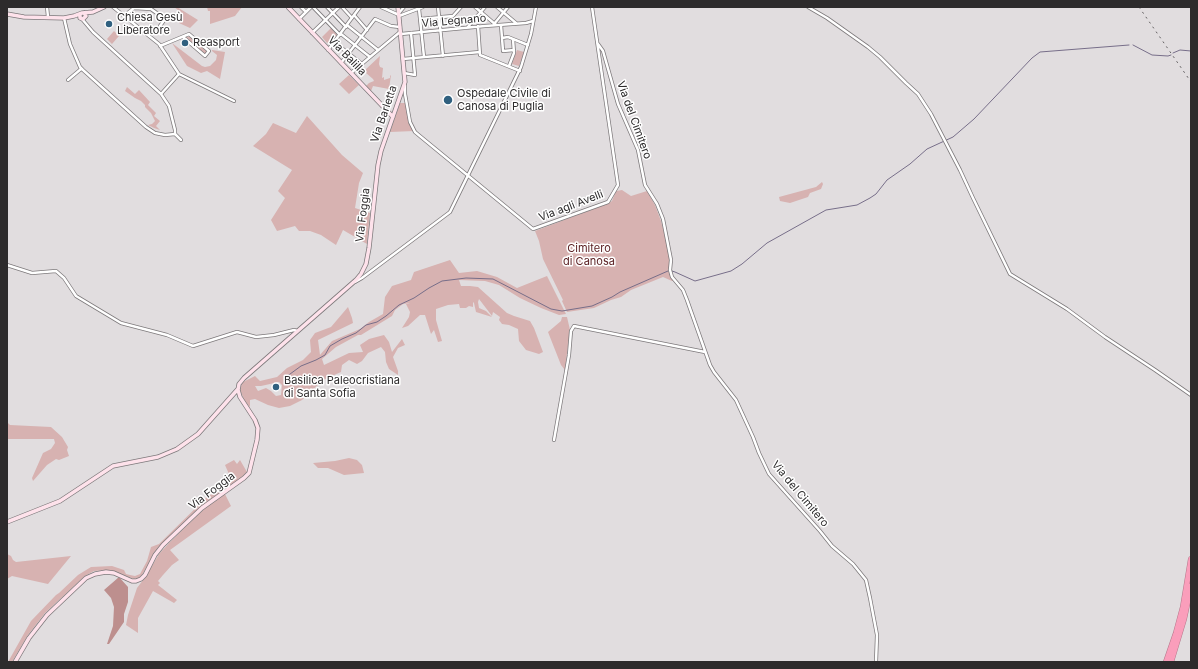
<!DOCTYPE html>
<html>
<head>
<meta charset="utf-8">
<style>
	body { margin:0 }
	#map { position:relative; width:1198px; height:669px; overflow:hidden; background:#e1dddf; font-family:Inter,sans-serif }
	canvas { display:block }
	.frame { position:absolute; inset:0; border:8px solid #2d2b2c; pointer-events:none }
</style>
</head>
<body>
<div id="map">
<canvas width="1198" height="669"></canvas>
<div class="frame"></div>
</div>
<script>
const ctx = document.querySelector('canvas').getContext('2d');
ctx.lineJoin = 'round';
function fill(path, color) { ctx.fillStyle = color; ctx.fill(path, 'evenodd'); }
const shape = rows => new Path2D(rows.map(r => 'M' + r).join(''));
function trace(path, color, width, dash) { ctx.strokeStyle = color; ctx.lineWidth = width; ctx.lineCap = dash ? 'butt' : 'round'; ctx.setLineDash(dash || []); ctx.stroke(path); }
function drawText(font, color, halo, rows, align = 'center') {
  ctx.font = font + ' Inter,sans-serif'; ctx.lineWidth = 3; ctx.setLineDash([]); ctx.textBaseline = 'middle'; ctx.strokeStyle = halo; ctx.fillStyle = color; for (const [text, x, y, turn = 0] of rows) {
    ctx.save(); ctx.translate(x, y); ctx.rotate((+turn || 0) * Math.PI / 180); ctx.textAlign = isNaN(turn) ? turn : align; if (halo) ctx.strokeText(text, 0, 0); ctx.fillText(text, 0, 0); ctx.restore();
  }
}
const green = shape([
	[174,7,177,7,198,20,190,28,179,23,178,10],
	[207,7,242,7,235,16,210,24,210,11,208,11],
	[331,28,337,35,327,43,322,37],
	[114,31,119,36,112,44,107,39],
	[190,36,208,51,205,54,185,38],
	[172,43,202,66,205,67,210,66,216,60,217,55,212,51,212,50,225,52,220,79,207,71,201,73,187,66],
	[517,50,524,52,519,66,512,64],
	[380,56,379,64,380,67,383,68,382,78,384,77,384,80,390,78,390,76,391,75,389,89,373,86,371,91,366,86,369,83,374,81,373,79,366,73,367,72,365,70],
	[349,75,359,85,349,94,339,84],
	[127,87,135,94,139,90,150,102,148,105,156,113,154,116,160,121,156,126,160,130,154,128,148,125,152,124,155,121,151,113,145,107,145,105,141,101,135,98,125,91],
	[400,103,407,103,411,125,414,131,390,132],
	[307,116,342,155,363,173,359,183,355,208,370,213,367,244,343,230,336,245,321,235,310,231,299,231,295,226,277,231,271,220,285,198,278,191,292,170,253,146,266,134,273,123,296,133],
	[822,182,823,184,821,189,810,193,808,197,790,203,780,201,779,197,816,187],
	[622,190,631,196,647,191,655,205,661,221,667,244,670,264,669,269,673,281,672,281,663,277,631,290,621,297,611,300,594,308,567,312,562,301,563,300,543,259,539,241,535,231,609,203,612,201,616,191],
	[450,260,459,273,477,271,497,277,517,288,547,276,566,314,559,315,541,308,520,298,499,285,485,281,459,280,461,286,470,286,478,287,507,313,514,316,530,321,534,328,543,352,539,354,526,350,519,341,518,329,509,325,502,324,499,320,500,317,493,312,492,316,479,299,478,302,479,308,486,311,492,317,476,312,474,303,473,302,473,307,469,306,466,308,460,308,459,304,448,305,436,309,436,320,442,341,438,342,434,330,431,334,425,315,420,315,408,326,402,328,409,317,410,312,406,304,410,303,403,304,395,310,392,316,361,335,358,335,336,347,322,359,324,365,349,353,363,352,360,345,369,339,384,335,389,342,392,352,402,339,405,345,398,348,393,357,398,371,398,375,389,369,386,362,385,352,381,347,368,353,362,361,357,364,349,360,342,365,341,372,323,380,302,400,290,406,279,408,268,405,255,399,250,400,250,407,245,402,240,390,242,383,245,381,255,376,260,381,277,377,287,368,303,360,311,352,310,340,315,333,331,327,348,307,352,318,353,323,318,340,320,355,332,341,360,329,369,322,383,314,385,297,392,286,411,280,414,272],
	[279,382,282,385,281,395,276,396,271,391,266,388,258,391,255,386,261,386],
	[562,317,567,317,570,330,565,370,561,365,548,332,561,321],
	[7,422,10,425,51,427,62,437,68,447,67,450,69,456,59,460,56,459,47,465,33,481,32,478,43,453,51,449,55,443,54,439,7,439],
	[349,458,357,460,362,465,364,473,344,475,328,468,318,468,313,463,335,461],
	[234,460,237,464,240,460,247,472,240,479,204,504,170,536,158,548,142,575,139,578,134,579,109,570,94,571,85,576,45,613,28,635,12,662,8,662,31,621,56,595,59,593,78,575,91,567,112,566,124,570,126,574,130,575,135,576,140,574,147,561,151,547,159,544,208,496,217,492,232,481,225,465],
	[225,494,231,506,170,550,179,560,172,565,163,575,158,581,160,583,158,585,177,600,174,603,153,591,138,618,138,633,126,625,128,615,137,588,146,576,159,554,170,542,207,506],
	[7,554,11,556,13,560,16,562,71,556,48,584,12,576,7,579]
]);
const forest = shape([
	[119,577,128,587,128,602,124,614,124,622,109,644,107,644,113,626,114,607,111,598,104,590]
]);
const stream = shape([
	[1133,45,1152,55,1168,56,1171,55],
	[1173,53,1180,50,1191,51],
	[672,271,675,272,695,281,731,271,742,264,767,243,826,210,857,205,870,198,876,194,887,180,910,164,927,149,953,137,974,119,1032,58,1040,52,1129,45],
	[286,377,301,366,316,360,325,355,330,346,342,339,356,333,366,325,377,322,386,316,399,305,414,298,429,288,442,281,466,278,493,279,551,309,562,311,592,306,612,297,620,292,668,271]
]);
const street = shape([
	[47,7,48,17],
	[113,7,159,44,179,74,234,101],
	[301,7,306,12],
	[313,7,340,35],
	[327,7,346,27],
	[342,7,352,18],
	[381,7,399,15],
	[438,7,443,56],
	[475,7,496,25],
	[497,7,516,23],
	[808,7,827,18,868,47,880,57,906,83,918,94,931,114,960,170,973,198,1010,274,1067,309,1105,337,1155,370,1191,395],
	[419,9,424,57],
	[399,13,404,7],
	[354,15,367,30],
	[124,16,134,8,151,9,165,19,160,26],
	[399,16,423,7],
	[64,18,70,44,80,67,83,70,146,127,155,133,165,135,175,134,181,140],
	[82,19,93,32,161,94,169,106,175,130,175,134],
	[299,19,311,7],
	[420,19,453,16,461,7],
	[494,24,508,7],
	[347,25,378,50],
	[501,25,503,51,514,50],
	[478,26,480,55,520,71],
	[467,28,485,7],
	[312,33,339,7],
	[341,34,370,57],
	[401,34,485,26,526,23,533,21],
	[502,38,508,37,528,45],
	[334,42,362,64],
	[598,44,603,51,618,104,638,150,645,185,657,204,663,219,671,260,670,270,672,277,683,290,687,300,710,365,714,372,736,400,753,437,759,453,769,474,820,531,832,546,853,564,866,580,870,598,877,635,876,662],
	[160,46,189,34,209,51,205,56,183,37],
	[328,50,360,7],
	[403,59,480,52],
	[341,63,375,19,391,26,400,27],
	[509,66,514,53,513,39],
	[351,73,400,32],
	[404,73,415,75,411,33],
	[68,80,81,69],
	[405,85,405,94,410,122,415,132,421,137,533,229,608,202,618,185,592,7],
	[161,94,179,74],
	[7,265,32,273,56,271,64,278,76,296,121,323,167,335,193,346,237,332,256,337,274,335,294,330,297,331],
	[355,282,362,278,450,212,521,67,531,34,536,7],
	[554,440,569,355,571,331,574,326,705,352]
]);
const secondary = shape([
	[288,7,393,117],
	[7,14,24,17,64,18,74,16,82,13,93,12,104,7],
	[80,14,80,18,83,19,86,16,84,13],
	[7,522,60,501,113,466,158,457,177,449,198,434,238,389],
	[15,662,29,638,47,615,86,578,95,574,106,572,114,573,132,581,136,581,141,579,145,575,155,555,163,545,202,508,244,478,249,473,257,440,258,428,255,420,240,397,238,390,239,384,244,378,356,280,361,274,366,264,369,248,378,165,381,151,405,82,398,7]
]);
const highway = shape([
	[1166,662,1176,633,1183,607,1191,559],
	[1171,662,1184,619,1191,586]
]);
const rail = shape([
	[1139,7,1191,82]
]);
const markers = [
	[109,24,4,"#30607f"],
	[185,43,4,"#30607f"],
	[448,100,5,"#30607f"],
	[276,387,4,"#30607f"]
];
const poiNames = [
	["Chiesa Gesù",117,18],
	["Liberatore",117,31],
	["Reasport",193,43],
	["Ospedale Civile di",457,94],
	["Canosa di Puglia",457,107],
	["Basilica Paleocristiana",284,381],
	["di Santa Sofia",284,394]
];
const streetNames = [
	["Via Legnano",454,21,-5],
	["Via Balilla",347,56,46],
	["Via Barletta",384,114,-71],
	["Via del Cimitero",634,120,70],
	["Via agli Avelli",571,206,-21],
	["Via Foggia",363,215,-83],
	["Via Foggia",212,491,-37],
	["Via del Cimitero",800,494,50]
];
const parkNames = [
	["Cimitero",589,249],
	["di Canosa",589,262]
];
fill(green, '#d7b2b1');
fill(forest, '#bd8f8e');
trace(stream, '#776e89', 1);
trace(street, '#7d797b', 4);
trace(secondary, '#7d797b', 5);
trace(highway, '#b27689', 6);
trace(street, '#fff', 2.5);
trace(secondary, '#fee2eb', 3.5);
trace(highway, '#fa9ebb', 5);
trace(rail, '#636062', 1, [2, 4]);
for (const [x, y, r, color] of markers) { const dot = new Path2D(); dot.arc(x, y, r, 0, 2 * Math.PI); ctx.fillStyle = color; ctx.fill(dot); trace(dot, '#fff', 1.5); }
drawText('11px', '#2d2b2c', '#fff', poiNames, 'left');
drawText('11px', '#2d2b2c', '#fff', streetNames);
drawText('11px', '#5c2225', '#fff', parkNames);
</script>
</body>
</html>
